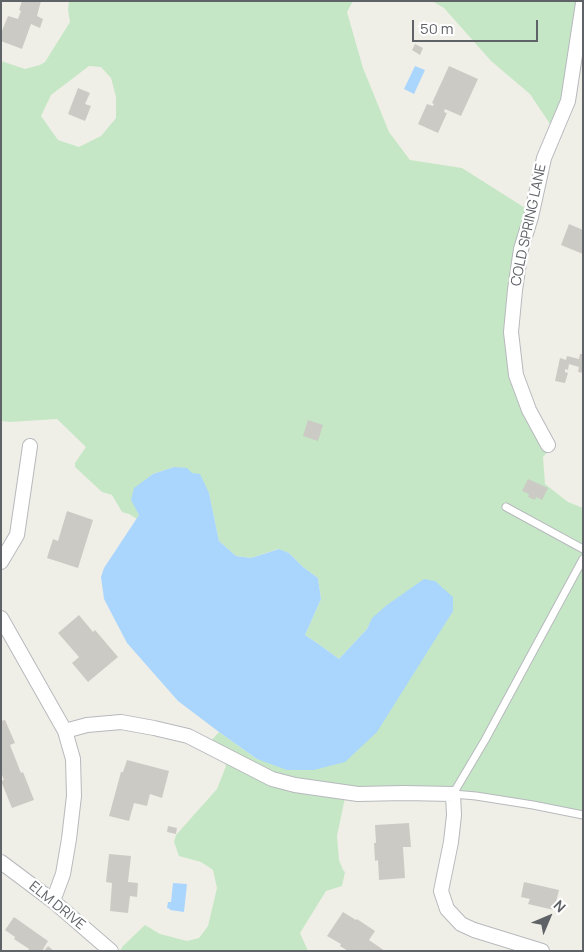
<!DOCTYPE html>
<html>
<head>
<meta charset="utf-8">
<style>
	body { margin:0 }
	#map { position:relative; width:584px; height:952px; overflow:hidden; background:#f0efe7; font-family:Manrope,sans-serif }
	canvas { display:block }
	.frame { position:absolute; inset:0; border:2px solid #5f6267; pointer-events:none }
	.north { position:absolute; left:524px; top:892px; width:50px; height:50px; -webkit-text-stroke:4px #fff; paint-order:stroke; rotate:45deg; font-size:14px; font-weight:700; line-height:20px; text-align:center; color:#5f6267 }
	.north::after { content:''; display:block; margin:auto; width:18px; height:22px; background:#5f6267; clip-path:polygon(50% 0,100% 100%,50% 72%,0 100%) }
	.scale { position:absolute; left:412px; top:20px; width:126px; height:22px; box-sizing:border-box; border:2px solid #5f6267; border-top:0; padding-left:6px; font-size:15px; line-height:18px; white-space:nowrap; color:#5f6267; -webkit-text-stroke:4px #fff; paint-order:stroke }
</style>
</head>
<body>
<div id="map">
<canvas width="584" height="952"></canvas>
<div class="frame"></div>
<div class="north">N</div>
<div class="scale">50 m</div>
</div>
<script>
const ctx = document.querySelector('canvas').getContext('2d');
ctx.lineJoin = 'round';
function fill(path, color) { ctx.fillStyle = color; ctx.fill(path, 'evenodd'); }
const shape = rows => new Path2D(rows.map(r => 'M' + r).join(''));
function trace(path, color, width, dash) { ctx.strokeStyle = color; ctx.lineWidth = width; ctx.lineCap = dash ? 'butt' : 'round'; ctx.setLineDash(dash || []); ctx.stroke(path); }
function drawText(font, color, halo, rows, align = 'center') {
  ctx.font = font + ' Manrope,sans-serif'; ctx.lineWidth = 4.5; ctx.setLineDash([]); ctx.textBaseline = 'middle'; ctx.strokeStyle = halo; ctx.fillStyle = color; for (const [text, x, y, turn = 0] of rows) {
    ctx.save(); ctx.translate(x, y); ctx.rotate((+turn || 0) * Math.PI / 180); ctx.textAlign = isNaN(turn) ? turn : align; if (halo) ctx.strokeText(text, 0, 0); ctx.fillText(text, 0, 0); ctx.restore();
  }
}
const green = shape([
	[69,1,353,1,347,12,363,68,389,132,410,160,462,168,533,213,520,253,517,376,552,447,543,457,545,484,568,502,583,508,583,813,469,794,346,793,337,836,339,860,343,870,345,872,342,886,326,891,300,933,308,951,120,951,123,946,145,925,160,934,187,941,199,938,208,926,217,888,213,870,201,862,179,856,174,842,176,835,217,789,226,766,221,751,209,743,219,732,257,759,314,770,372,618,367,629,339,659,317,643,305,635,321,599,318,578,303,567,289,553,278,549,251,558,236,556,219,541,209,493,192,473,174,467,153,474,134,489,139,515,137,519,129,514,122,512,112,495,102,492,75,467,75,463,86,447,57,419,10,422,1,421,1,61,25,69,40,65,45,62,70,22,68,10],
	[89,66,101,67,111,78,116,97,116,118,101,136,79,147,58,140,41,116,51,95],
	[432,1,583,1,556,133,530,94,491,61,444,8]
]);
const water = shape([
	[415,66,425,70,414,94,404,89],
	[174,467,187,468,192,473,200,474,209,493,219,541,236,556,251,558,279,549,289,553,303,567,318,578,321,599,305,635,317,643,339,659,367,629,372,618,387,605,424,579,435,581,453,597,453,611,377,732,345,762,314,770,287,770,257,759,219,732,178,701,127,643,104,599,101,577,104,568,139,515,131,500,134,488,153,474],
	[173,883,187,884,184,912,170,910,170,909,167,908,168,902,171,902]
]);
const building = shape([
	[22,1,41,1,37,16,43,19,40,28,31,24,22,49,1,41,1,33,8,16,18,19,21,11,19,10],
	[415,44,423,48,420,55,412,50],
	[449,66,478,79,461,116,445,109,444,112,447,113,438,133,418,124,427,104,433,106,434,104,432,103],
	[78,88,90,93,85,104,91,106,85,121,68,114],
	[569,224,583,230,583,254,561,245],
	[580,354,583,354,583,373,578,372,579,367,569,364,568,370,565,369,565,372,568,373,565,383,555,381,560,358,566,360,567,356,579,359],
	[308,420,323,425,318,441,303,436],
	[528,479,548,488,542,500,536,497,535,500,528,497,529,494,522,491],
	[67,511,93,520,78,568,47,558,53,539,58,541],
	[79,615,93,632,95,630,118,657,88,682,72,663,79,657,58,633],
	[5,720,15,743,10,745,21,773,23,772,34,800,12,808,1,781,4,780,1,772,1,721],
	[127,760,169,771,162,798,150,794,147,806,134,803,129,821,109,816,121,772,123,772],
	[409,823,411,847,403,847,405,878,379,880,378,860,375,861,374,843,376,843,375,825],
	[168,826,177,828,176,834,167,832],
	[109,854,131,856,128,882,138,883,137,897,130,896,128,913,110,911,112,883,106,882],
	[524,882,559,890,554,910,528,904,530,899,521,897],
	[343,912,356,920,357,919,375,931,369,940,385,951,348,951,340,946,341,944,327,936],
	[14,917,48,941,42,951,28,951,29,949,14,939,15,937,5,930],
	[48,946,54,951,44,951]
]);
const lane = shape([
	[506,507,583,549],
	[583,559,485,740,453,794,476,796,533,805,583,815]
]);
const street = shape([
	[548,445,529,410,516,375,511,332,515,290,521,249,531,217,544,158,568,101,583,3],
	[1,562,17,535,30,446],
	[1,618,65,731,73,759,74,796,69,839,63,874,53,901],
	[65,731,87,725,121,722,154,728,188,736,272,779,295,785,358,794,404,793,453,794,454,815,451,842,441,891,447,909,461,924,474,930,542,951],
	[1,862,53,901,111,951]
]);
const streetNames = [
	["COLD SPRING LANE",529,225,-78],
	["ELM DRIVE",57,906,39]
];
fill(green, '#c5e7c6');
fill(water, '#aad6fe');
fill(building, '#cccac4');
trace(lane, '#b7b9bd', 9);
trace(street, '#b7b9bd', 16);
trace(lane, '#fff', 7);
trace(street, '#fff', 14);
drawText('14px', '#5f6267', '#fff', streetNames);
</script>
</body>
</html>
